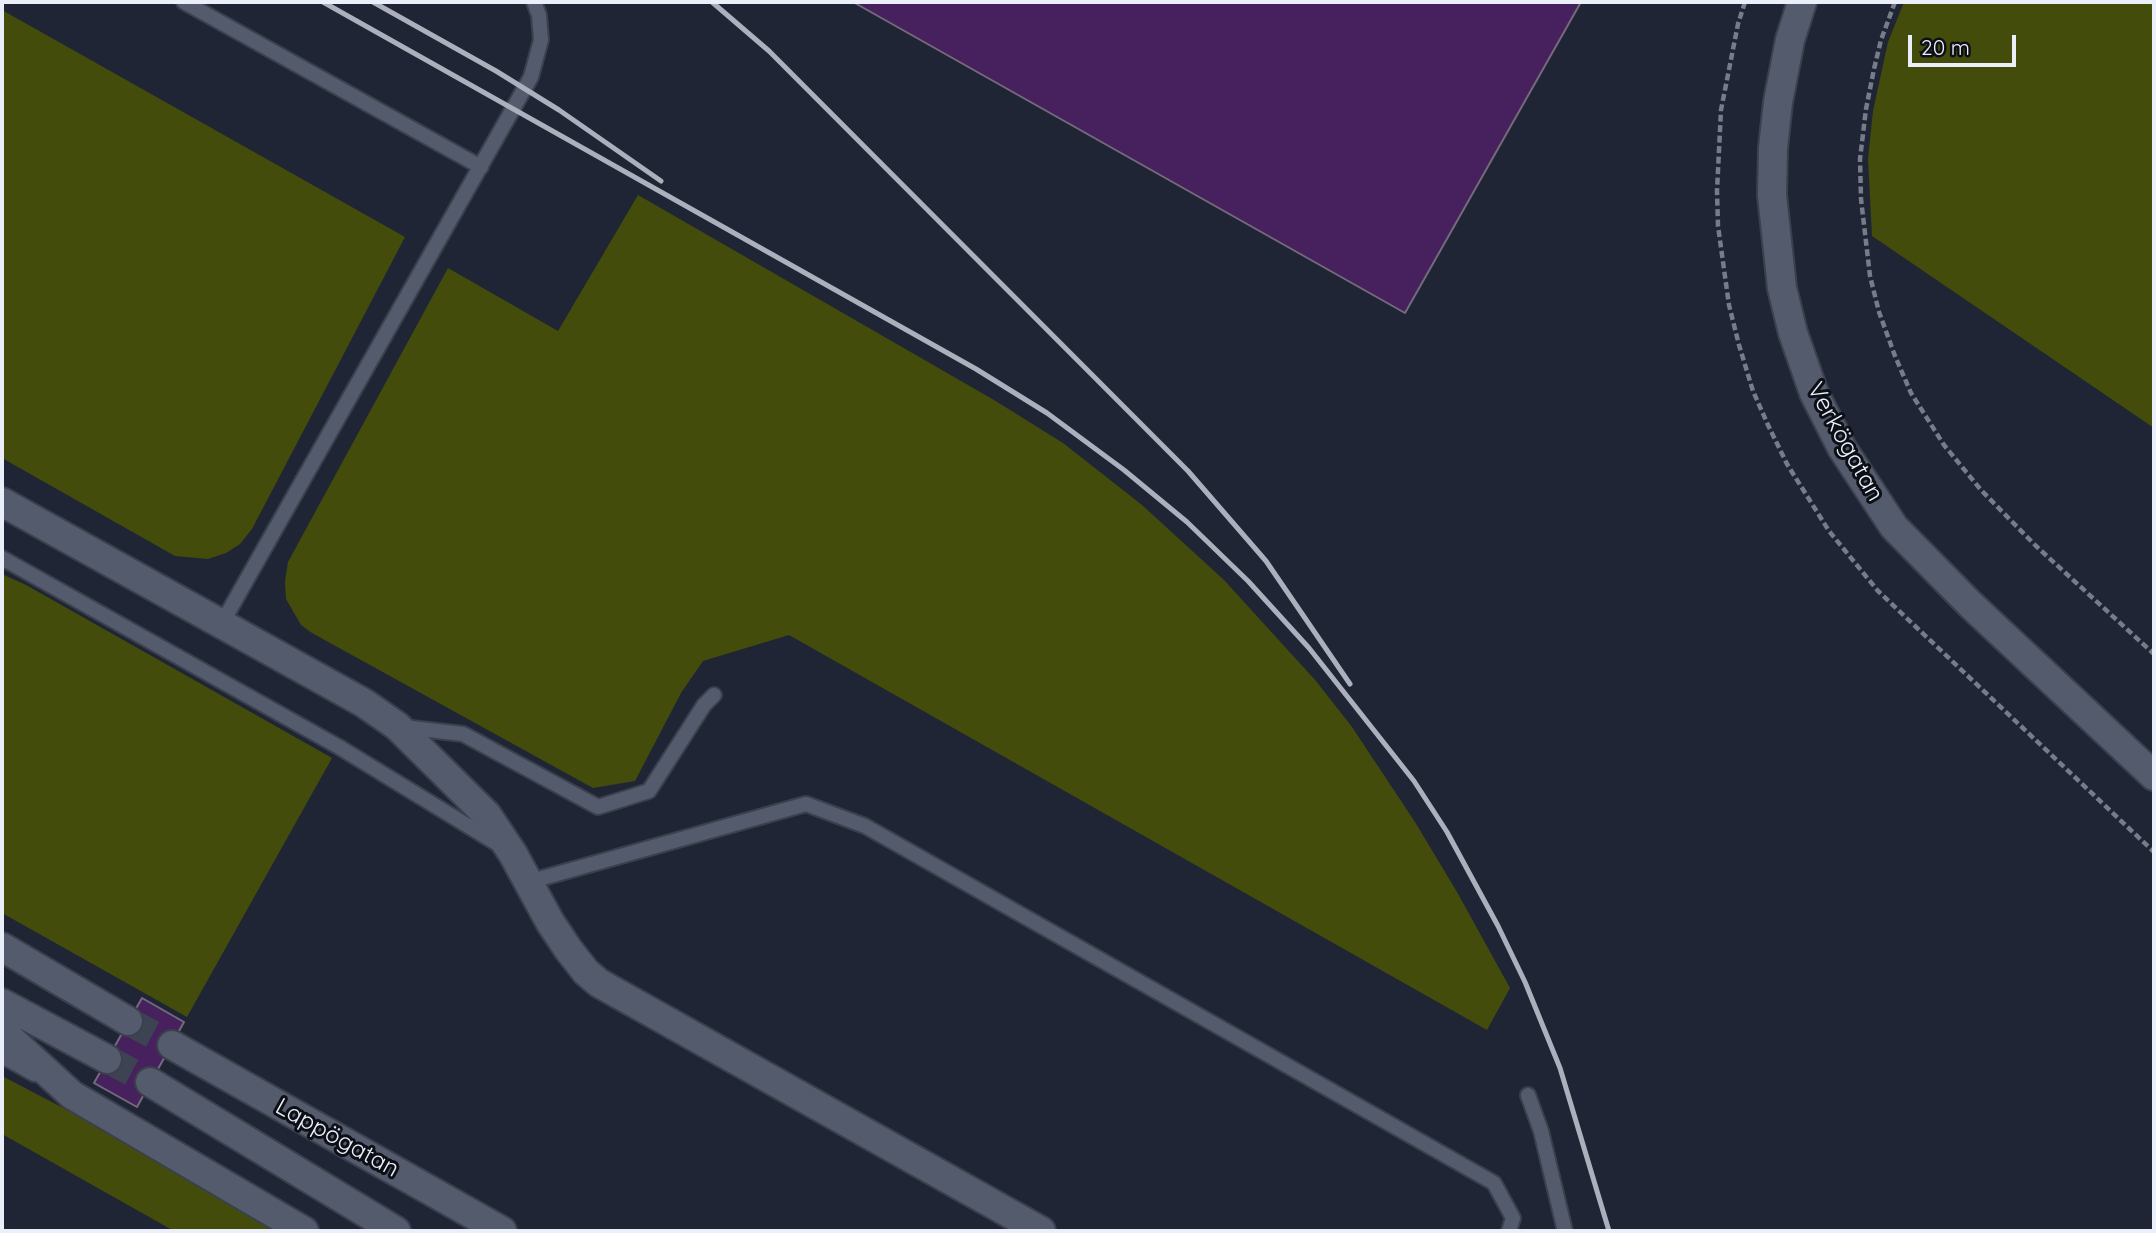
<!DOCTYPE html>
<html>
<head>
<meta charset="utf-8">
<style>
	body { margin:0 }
	#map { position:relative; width:2156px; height:1233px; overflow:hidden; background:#1f2535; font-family:Quicksand,sans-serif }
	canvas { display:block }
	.frame { position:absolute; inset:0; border:4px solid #ebeffa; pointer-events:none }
	.scale { position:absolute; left:1908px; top:35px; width:108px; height:32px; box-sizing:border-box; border:4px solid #ebeffa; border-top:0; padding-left:9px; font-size:21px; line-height:24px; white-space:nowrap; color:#ebeffa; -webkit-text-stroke:5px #0c0f16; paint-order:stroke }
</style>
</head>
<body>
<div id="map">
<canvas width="2156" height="1233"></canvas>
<div class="frame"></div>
<div class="scale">20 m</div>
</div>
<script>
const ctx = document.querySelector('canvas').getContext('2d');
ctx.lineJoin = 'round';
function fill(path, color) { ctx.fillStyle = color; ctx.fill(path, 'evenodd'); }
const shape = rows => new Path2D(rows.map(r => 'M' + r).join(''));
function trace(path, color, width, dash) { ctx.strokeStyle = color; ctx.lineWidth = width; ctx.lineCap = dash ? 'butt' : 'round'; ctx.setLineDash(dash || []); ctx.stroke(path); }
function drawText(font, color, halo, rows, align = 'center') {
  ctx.font = font + ' Quicksand,sans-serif'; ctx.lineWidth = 6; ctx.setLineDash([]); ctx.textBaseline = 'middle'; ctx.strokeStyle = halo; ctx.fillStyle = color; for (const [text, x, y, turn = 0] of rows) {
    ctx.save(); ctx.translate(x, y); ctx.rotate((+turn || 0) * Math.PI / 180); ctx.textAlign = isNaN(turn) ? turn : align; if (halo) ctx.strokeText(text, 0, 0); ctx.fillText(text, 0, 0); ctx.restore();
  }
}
const green = shape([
	[1904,2,2154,2,2154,428,1872,236,1868,159,1873,111,1888,42],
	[2,10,405,237,252,529,240,544,226,553,208,559,175,556,2,458],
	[638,195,994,400,1063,443,1142,505,1224,580,1316,681,1352,727,1415,822,1457,892,1510,988,1487,1030,789,635,703,661,681,693,635,781,593,788,312,633,301,625,286,599,285,581,288,562,448,268,558,331],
	[2,574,26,585,332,758,187,1017,2,913],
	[2,1076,94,1124,284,1231,174,1231,2,1134]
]);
const building = shape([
	[853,2,1581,2,1405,313,853,2],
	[142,998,184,1022,137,1107,94,1083,142,998]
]);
const minorTunnel = shape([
	[128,1021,172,1045],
	[107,1059,150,1082]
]);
const path = shape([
	[1745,2,1738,24,1721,110,1717,191,1718,226,1729,305,1739,345,1753,391,1768,425,1787,464,1829,531,1878,591,2154,852],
	[1895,2,1881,40,1874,69,1866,109,1860,159,1861,199,1870,276,1879,312,1895,356,1911,393,1944,445,1981,490,2036,546,2154,654]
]);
const service = shape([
	[184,2,481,167],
	[2,558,339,747,501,846],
	[221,625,531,77,541,40,539,15,534,2],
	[403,727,463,734,598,807,649,791,704,705,714,695],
	[528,882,806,804,865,826,1494,1183,1513,1218,1509,1231],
	[2,1056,34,1074],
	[1528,1095,1541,1131,1565,1231]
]);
const minor = shape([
	[1802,2,1790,40,1778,102,1773,148,1772,195,1782,288,1793,333,1814,393,1842,448,1894,527,1971,605,2154,776],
	[2,502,364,703,397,726,487,815,513,854,550,922,568,949,586,972,599,983,1041,1231],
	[2,947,128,1021],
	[2,1003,107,1059],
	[2,1031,72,1095,304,1231],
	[172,1045,502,1231],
	[150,1082,396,1231]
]);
const rail = shape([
	[323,2,976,369,1047,413,1124,470,1187,522,1248,581,1309,648,1414,781,1447,832,1498,926,1525,982,1560,1068,1609,1231],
	[373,2,496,71,559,110,661,181],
	[712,2,769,51,1188,471,1266,561,1350,684]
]);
const streetNames = [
	["Verkögatan",1845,442,61],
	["Lappögatan",337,1138,29]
];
fill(green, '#434c0b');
fill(building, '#47215d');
trace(building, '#756a7c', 2);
trace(minorTunnel, '#3e4353', 28, [28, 14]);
trace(service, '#3b404d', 18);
trace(minor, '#3b404d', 32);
trace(path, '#767c89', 4.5, [7, 3.5]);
trace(service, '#545b6d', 14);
trace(minor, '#545b6d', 28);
trace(rail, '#acb0bd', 5);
drawText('24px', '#ebeffa', '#0c0f16', streetNames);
</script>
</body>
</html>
